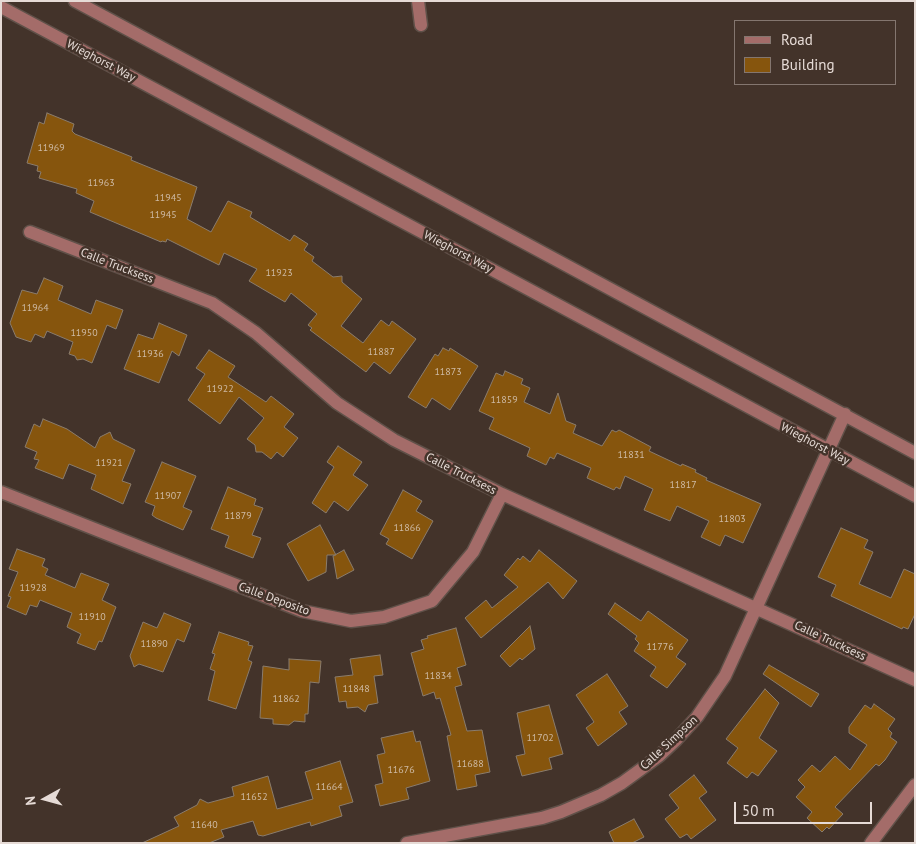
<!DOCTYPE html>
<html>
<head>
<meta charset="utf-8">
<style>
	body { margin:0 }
	#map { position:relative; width:916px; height:844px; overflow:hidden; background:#43332a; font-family:"PT Sans",sans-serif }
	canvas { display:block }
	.frame { position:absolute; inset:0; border:2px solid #e6dbd6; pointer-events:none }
	.legend { position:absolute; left:734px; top:20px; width:162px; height:65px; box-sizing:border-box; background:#43332a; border:1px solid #84766f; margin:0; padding:6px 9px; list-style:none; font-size:15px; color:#e6dbd6 }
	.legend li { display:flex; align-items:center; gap:10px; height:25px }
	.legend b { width:25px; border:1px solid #84766f }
	.north { position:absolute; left:20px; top:774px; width:50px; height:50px; -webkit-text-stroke:4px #43332a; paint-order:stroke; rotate:263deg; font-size:14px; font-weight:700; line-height:20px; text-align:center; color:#e6dbd6 }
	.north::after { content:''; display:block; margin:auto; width:18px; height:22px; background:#e6dbd6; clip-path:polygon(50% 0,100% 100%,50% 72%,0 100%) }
	.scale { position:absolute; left:734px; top:802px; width:138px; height:22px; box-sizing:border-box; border:2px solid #e6dbd6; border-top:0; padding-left:6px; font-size:15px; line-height:18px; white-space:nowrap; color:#e6dbd6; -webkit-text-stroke:4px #43332a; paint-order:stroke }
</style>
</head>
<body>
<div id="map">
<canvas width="916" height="844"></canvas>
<div class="frame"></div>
<ul class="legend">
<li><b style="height:6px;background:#a46c69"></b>Road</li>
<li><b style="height:14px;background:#86550d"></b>Building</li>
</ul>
<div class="north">N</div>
<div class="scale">50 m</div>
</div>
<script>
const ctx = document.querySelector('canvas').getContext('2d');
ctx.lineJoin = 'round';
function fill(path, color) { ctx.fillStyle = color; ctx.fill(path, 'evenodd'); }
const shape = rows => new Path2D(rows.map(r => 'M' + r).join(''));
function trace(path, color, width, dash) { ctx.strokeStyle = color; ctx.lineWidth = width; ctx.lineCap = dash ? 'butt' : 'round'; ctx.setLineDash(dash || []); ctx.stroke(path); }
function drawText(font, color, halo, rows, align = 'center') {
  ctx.font = font + ' "PT Sans",sans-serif'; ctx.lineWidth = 5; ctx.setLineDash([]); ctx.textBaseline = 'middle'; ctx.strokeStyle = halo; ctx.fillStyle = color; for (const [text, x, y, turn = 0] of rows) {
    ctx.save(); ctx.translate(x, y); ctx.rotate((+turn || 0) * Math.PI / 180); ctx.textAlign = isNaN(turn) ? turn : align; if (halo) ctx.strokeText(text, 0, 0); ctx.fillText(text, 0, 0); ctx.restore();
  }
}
const building = shape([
	[47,113,74,124,72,131,75,134,132,157,131,160,197,187,187,219,211,232,228,201,252,212,250,217,290,241,294,235,308,244,304,250,314,257,312,261,333,277,342,276,342,282,362,299,341,326,363,343,381,320,389,326,392,321,416,339,390,374,374,362,366,372,310,330,312,328,308,325,317,314,291,293,285,302,249,281,257,269,224,253,219,265,167,239,166,242,162,241,161,242,90,212,94,201,76,193,77,189,39,178,41,172,37,171,38,166,27,163,39,122,44,124,47,113],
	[44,278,63,286,58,300,91,314,96,300,123,310,116,329,107,325,92,363,83,359,77,360,75,356,69,354,73,342,47,331,44,338,35,334,31,342,16,337,10,323,22,290,37,294,44,278],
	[159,323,187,335,179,356,172,351,159,383,124,369,138,334,153,339,159,323],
	[443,348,449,351,450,348,478,366,450,410,432,398,426,408,408,397,435,354,438,356,443,348],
	[209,350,235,366,228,377,266,402,271,396,294,414,284,427,298,438,283,457,277,452,271,459,262,452,256,452,255,445,247,439,264,418,239,397,220,424,188,400,205,374,196,368,209,350],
	[505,371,523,379,521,384,530,388,524,402,550,414,558,393,566,421,576,425,573,433,602,446,612,430,616,432,619,430,651,447,649,451,681,466,682,464,696,470,695,472,707,478,706,480,761,504,743,543,725,535,720,546,701,537,709,521,677,506,670,521,644,510,653,489,625,476,620,489,616,487,614,490,587,478,591,468,557,453,554,459,550,457,546,465,527,456,530,448,489,429,494,418,479,411,496,373,503,376,505,371],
	[43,419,67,429,95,448,100,437,110,432,113,439,135,450,122,481,131,484,123,504,91,489,96,475,69,464,63,479,35,468,39,460,34,459,37,452,25,447,34,424,40,427,43,419],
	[338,446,362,462,353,475,368,485,348,511,334,501,326,513,312,503,334,467,327,462,338,446],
	[162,462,196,476,183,507,192,511,183,530,156,518,152,515,155,506,145,502,162,462],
	[228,487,256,499,254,505,263,508,252,535,261,538,253,558,225,547,229,536,211,529,228,487],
	[403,490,422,501,416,511,433,521,412,559,386,544,389,539,380,534,403,490],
	[320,525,336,555,327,555,326,572,308,581,287,544,320,525],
	[841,528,868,540,864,548,873,552,859,584,891,598,904,569,915,574,915,614,908,629,903,627,902,629,831,596,836,585,818,577,841,528],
	[17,549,45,559,42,566,48,569,45,575,75,588,81,573,109,584,102,600,116,607,102,642,99,641,95,650,77,643,81,634,67,627,72,613,40,600,37,607,30,605,26,615,7,607,11,597,8,596,18,572,9,569,17,549],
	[344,550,354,570,337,579,333,556,344,550],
	[539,550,577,581,563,599,548,582,481,638,465,618,486,600,492,608,518,587,504,575,518,558,520,560,523,556,530,562,539,550],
	[615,603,641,621,648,611,688,640,676,657,686,664,667,688,650,676,656,667,634,651,639,643,635,639,637,636,608,614,615,603],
	[164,613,191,624,184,642,177,639,163,672,139,664,134,667,130,656,143,622,157,628,164,613],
	[530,626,535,649,522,660,520,658,510,667,500,656,530,626],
	[456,628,466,665,457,668,462,685,455,687,467,731,482,730,490,772,475,775,477,786,457,790,447,736,451,735,440,698,436,699,434,692,423,696,411,653,424,649,421,640,428,638,427,636,456,628],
	[219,632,249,642,248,645,253,646,248,660,252,662,236,709,208,700,215,671,210,669,215,654,212,653,219,632],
	[380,655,383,675,374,676,378,703,368,705,365,712,358,707,347,708,346,701,339,702,335,677,353,675,350,659,380,655],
	[289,659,321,661,319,683,310,682,308,714,305,714,305,722,294,721,289,725,273,724,273,719,260,718,263,666,289,670,289,659],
	[769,665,819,694,811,707,763,674,769,665],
	[607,674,628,706,619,712,627,724,598,746,586,728,594,722,576,695,607,674],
	[765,689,779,703,759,738,777,751,758,776,752,772,747,778,727,763,738,748,726,739,765,689],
	[874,704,895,719,888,729,892,733,890,737,897,742,885,760,879,766,876,764,835,807,843,814,829,829,827,827,822,832,807,818,812,812,796,797,805,787,798,780,812,765,820,772,835,756,850,770,867,745,849,733,849,727,865,705,871,709,874,704],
	[549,705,563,754,549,758,552,769,522,776,516,756,525,754,517,713,549,705],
	[413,731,416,742,420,741,430,781,406,788,409,799,380,806,375,785,383,783,377,755,385,753,381,738,413,731],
	[340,761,353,802,339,806,342,816,311,826,310,822,263,836,258,835,253,821,221,830,224,837,209,843,142,843,179,826,174,817,197,805,200,799,208,803,234,796,232,787,268,776,277,809,313,799,305,772,340,761],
	[694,775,707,792,699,798,716,820,691,839,687,834,680,838,665,819,679,808,669,795,694,775],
	[634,819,644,837,632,843,614,843,609,832,634,819]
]);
const minor = shape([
	[75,1,915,453],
	[418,1,421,25],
	[1,7,915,496],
	[30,232,212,303,256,333,337,403,394,440,502,494,915,680],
	[1,492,302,611,351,621,384,617,432,601,473,552,502,494],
	[407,843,542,818,561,812,601,795,622,783,659,756,676,740,697,717,725,676,845,414],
	[871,843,915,785]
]);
const numberNames = [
	["11969",51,148],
	["11963",101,183],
	["11945",168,198],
	["11945",163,215],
	["11923",279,273],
	["11964",35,308],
	["11950",84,333],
	["11887",381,352],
	["11936",150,354],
	["11873",448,372],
	["11922",220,389],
	["11859",504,400],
	["11831",631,455],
	["11921",109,463],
	["11817",683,485],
	["11907",168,496],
	["11879",238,516],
	["11803",732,519],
	["11866",407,528],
	["11928",33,588],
	["11910",92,617],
	["11890",154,644],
	["11776",660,647],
	["11834",438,676],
	["11848",356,689],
	["11862",286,699],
	["11702",540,738],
	["11688",470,764],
	["11676",401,770],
	["11664",329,787],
	["11652",254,797],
	["11640",204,825]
];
const streetNames = [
	["Wieghorst Way",101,61,28],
	["Wieghorst Way",458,252,28],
	["Calle Trucksess",117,266,21],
	["Wieghorst Way",815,444,28],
	["Calle Trucksess",461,474,27],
	["Calle Deposito",274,599,20],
	["Calle Trucksess",830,641,25],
	["Calle Simpson",669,743,-43]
];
fill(building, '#86550d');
trace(building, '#8a7c6d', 1);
trace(minor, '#605149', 15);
trace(minor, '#a46c69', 12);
drawText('10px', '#cebaa4', null, numberNames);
drawText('12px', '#e6dbd6', '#43332a', streetNames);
</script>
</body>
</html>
